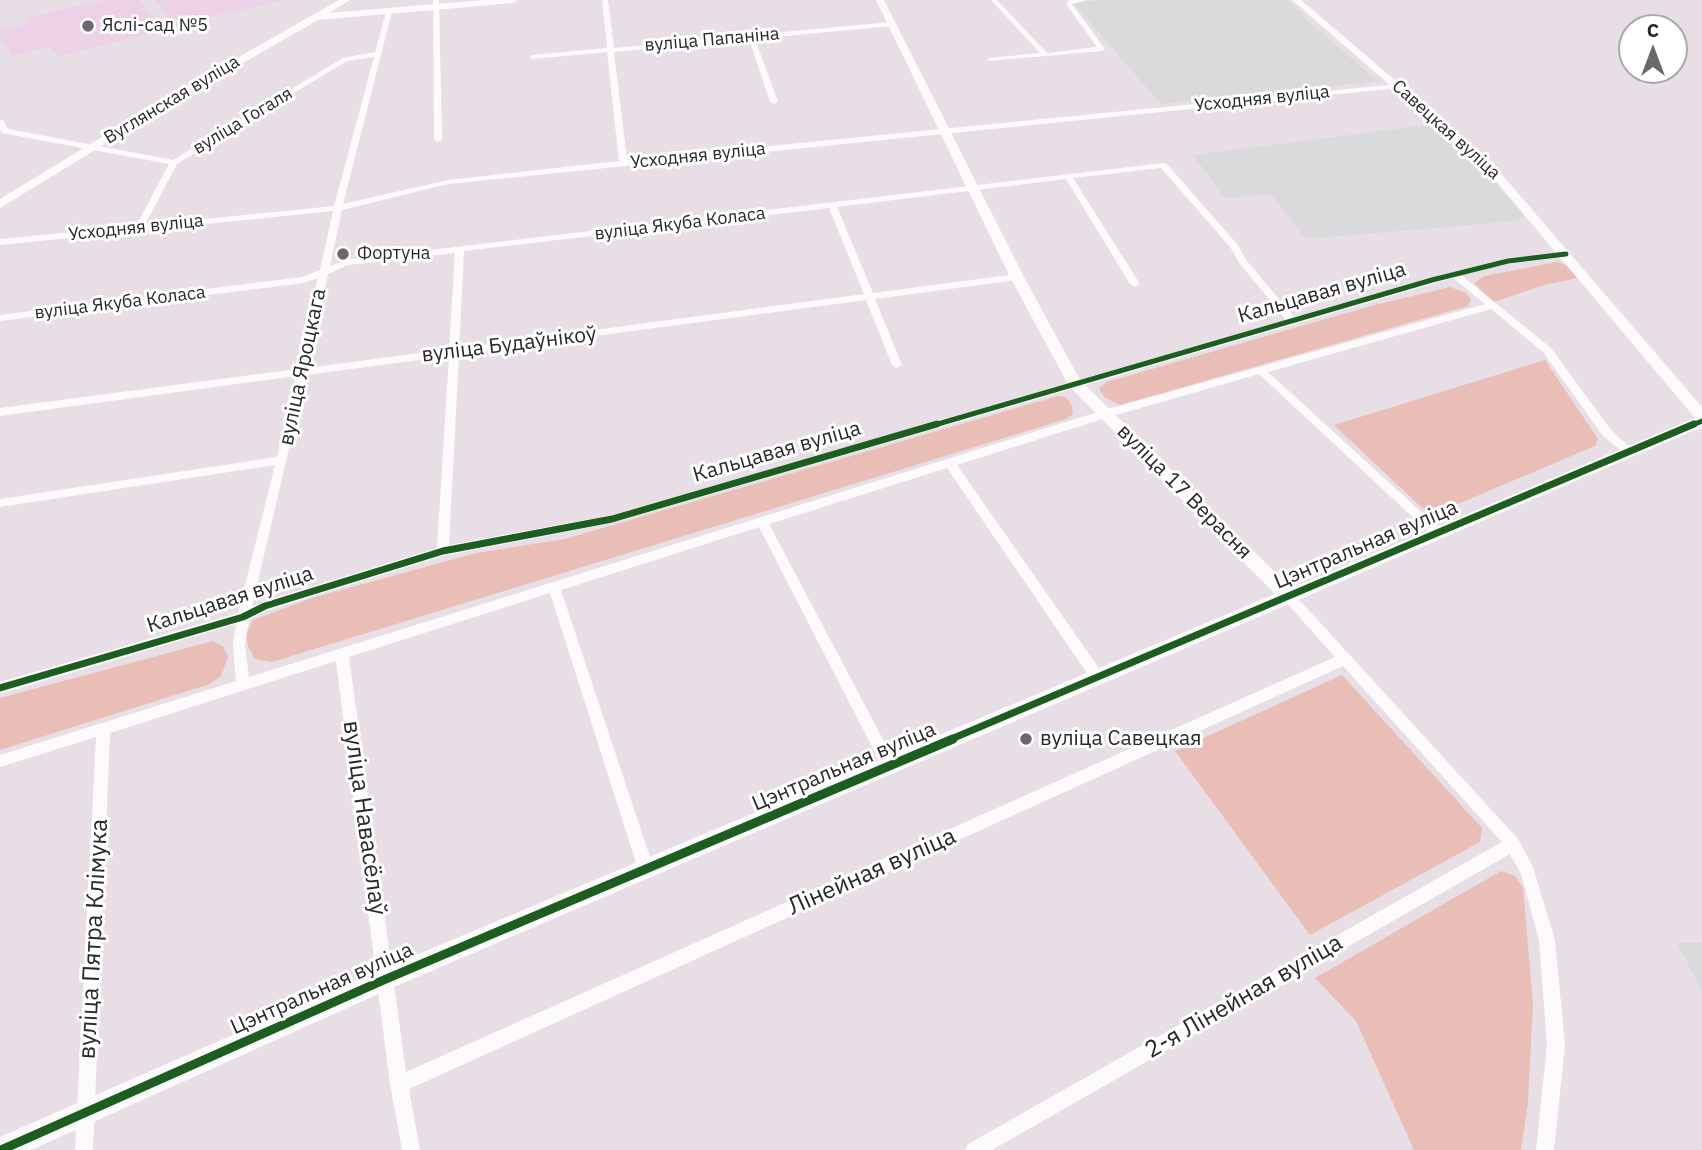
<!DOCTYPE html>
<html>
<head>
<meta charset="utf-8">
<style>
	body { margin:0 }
	#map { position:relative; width:1702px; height:1150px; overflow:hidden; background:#e8dee6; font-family:"IBM Plex Sans",sans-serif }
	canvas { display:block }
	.north { position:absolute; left:1618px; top:14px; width:70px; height:70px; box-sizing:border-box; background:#fff; border:2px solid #a9a9a9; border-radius:50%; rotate:0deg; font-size:19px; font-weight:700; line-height:28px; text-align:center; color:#292929 }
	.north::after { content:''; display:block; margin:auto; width:24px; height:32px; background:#6c686b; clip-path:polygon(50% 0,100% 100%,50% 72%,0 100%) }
</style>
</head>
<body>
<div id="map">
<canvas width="1702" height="1150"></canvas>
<div class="north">С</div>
</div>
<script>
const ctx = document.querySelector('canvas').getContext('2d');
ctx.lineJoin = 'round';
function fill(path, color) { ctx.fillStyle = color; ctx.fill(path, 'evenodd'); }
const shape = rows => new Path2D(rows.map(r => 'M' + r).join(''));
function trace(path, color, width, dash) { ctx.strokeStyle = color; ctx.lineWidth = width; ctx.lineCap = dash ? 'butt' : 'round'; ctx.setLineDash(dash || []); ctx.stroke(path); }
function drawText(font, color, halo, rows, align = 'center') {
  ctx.font = font + ' "IBM Plex Sans",sans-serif'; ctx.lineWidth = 6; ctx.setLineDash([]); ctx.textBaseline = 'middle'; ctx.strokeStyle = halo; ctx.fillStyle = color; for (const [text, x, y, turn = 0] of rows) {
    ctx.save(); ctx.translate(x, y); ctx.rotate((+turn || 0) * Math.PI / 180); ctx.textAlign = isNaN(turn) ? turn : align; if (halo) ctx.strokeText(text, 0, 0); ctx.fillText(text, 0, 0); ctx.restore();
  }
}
const industrial = shape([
	[1105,0,1287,0,1304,15,1302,16,1378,81,1161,104,1073,3],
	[1436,124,1478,163,1524,215,1517,221,1306,239,1271,194,1225,198,1193,155],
	[1677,943,1702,943,1702,991]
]);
const education = shape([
	[105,0,140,0,163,30,58,56,50,46,12,56,0,37,0,30,29,23,26,18],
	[156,0,282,0,175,26]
]);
const green = shape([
	[1557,262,1566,265,1578,278,1544,285,1494,302,1474,283,1484,276],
	[1450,287,1466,293,1471,300,1468,306,1120,405,1104,397,1099,388,1107,382,1371,306],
	[1545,360,1598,439,1595,446,1439,512,1428,511,1420,506,1334,425],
	[1058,396,1066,397,1072,406,1073,414,1066,419,272,662,255,659,248,646,246,634,253,620,312,598,476,553,565,539],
	[213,641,223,646,228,657,221,676,210,684,0,750,0,698],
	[1342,675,1482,828,1480,842,1310,935,1175,751],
	[1501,871,1515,876,1523,888,1533,1004,1528,1103,1521,1150,1414,1150,1356,1021,1315,978]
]);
const street = shape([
	[433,0,439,0,442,140,438,142,434,140,433,0],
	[602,0,608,0,614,48,891,22,894,24,891,26,755,39,778,102,774,104,770,102,749,39,614,52,627,160,1398,84,1402,86,1398,88,448,184,342,210,330,266,346,260,1163,163,1166,163,1237,244,1247,261,1294,317,1429,278,1508,258,1569,252,1570,254,1566,257,1508,264,1461,275,1551,348,1611,430,1633,450,1628,454,1624,453,1603,436,1543,352,1491,309,1268,372,1441,530,1443,533,1437,537,1433,536,1259,374,1109,417,957,465,1103,674,1105,678,1103,682,1098,684,1093,682,947,468,769,524,895,762,897,767,895,772,890,774,885,772,759,527,561,590,654,869,651,874,646,877,641,874,638,869,550,593,349,657,406,1072,1335,657,1285,601,1283,597,1285,593,1289,592,1293,593,1518,839,1533,867,1555,940,1565,1045,1554,1150,1536,1150,1547,1045,1539,940,1521,874,1510,854,992,1150,965,1150,968,1144,1502,842,1343,666,409,1089,420,1150,402,1150,390,1084,336,661,110,733,93,1150,75,1150,96,737,0,767,0,755,236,681,233,645,236,624,0,694,0,682,238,613,275,465,0,507,0,499,277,457,296,376,0,416,0,408,297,369,318,278,304,283,0,321,0,315,302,277,320,270,333,211,0,245,0,239,136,226,169,164,2,133,0,129,0,120,3,120,8,129,173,160,343,58,375,52,386,12,389,10,392,12,343,204,448,180,619,161,607,52,533,59,530,57,533,55,607,48,602,0],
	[374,57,334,206,145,225,177,164,347,61,374,57],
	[1161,168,1230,247,1240,264,1286,320,612,515,449,545,459,354,866,300,892,365,897,368,902,365,875,299,1017,280,1022,277,1017,274,873,293,837,207,1066,179,1130,284,1135,287,1140,284,1073,178,1161,168],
	[829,208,864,294,459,348,464,251,829,208],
	[455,253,449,349,308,368,328,274,348,265,455,253],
	[1453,278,1485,304,1101,411,249,677,245,645,249,620,269,610,443,556,612,523,1453,278],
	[449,356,437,548,265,601,252,607,306,375,449,356],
	[991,0,997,0,1047,53,1097,47,1066,4,1069,0,1087,0,1072,4,1105,49,1102,51,988,61,987,60,990,58,1040,53,991,0]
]);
const secondary = shape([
	[339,0,350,0,329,13,483,0,518,0,514,3,318,20,159,111,0,208,0,199,151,107,339,0],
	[876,0,884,0,1024,277,1080,380,1291,588,1695,418,1484,167,1292,0,1301,0,1492,163,1702,407,1702,427,394,987,31,1150,0,1150,0,1137,378,971,1275,594,1069,386,1010,277,876,0]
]);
const cyclewayFar2 = shape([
	[931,426,1432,280,1508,261,1566,254],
	[1690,426,1702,421]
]);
const cyclewayFar1 = shape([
	[0,688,243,617,265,606,443,551,612,519,937,424],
	[949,740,1694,424]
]);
const cycleway = shape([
	[1,1150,386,979,953,739]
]);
const markers = [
	[88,26,7,"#6c686b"],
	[343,254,7,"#6c686b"],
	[1026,739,7,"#6c686b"]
];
const farPoinames = [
	["Яслі-сад №5",102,26],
	["Фортуна",357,254]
];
const farStreetnames = [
	["вуліца Папаніна",712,40,-5],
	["Усходняя вуліца",1262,99,-6],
	["Вуглянская вуліца",172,100,-31],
	["вуліца Гогаля",243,121,-31],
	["Савецкая вуліца",1446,130,42],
	["Усходняя вуліца",698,156,-6],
	["вуліца Якуба Коласа",680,224,-7],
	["Усходняя вуліца",136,228,-6],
	["вуліца Якуба Коласа",120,303,-7]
];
const streetNames = [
	["Кальцавая вуліца",1322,293,-16],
	["вуліца Будаўнікоў",509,345,-7],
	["вуліца Яроцкага",303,367,-78],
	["Кальцавая вуліца",777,452,-16],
	["вуліца 17 Верасня",1184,492,45],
	["Цэнтральная вуліца",1366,545,-23],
	["Кальцавая вуліца",230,600,-18],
	["Цэнтральная вуліца",844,767,-23],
	["Цэнтральная вуліца",322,989,-24]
];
const poiNames = [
	["вуліца Савецкая",1040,739]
];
const nearStreetnames = [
	["вуліца Навасёлаў",364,818,82],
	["Лінейная вуліца",872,872,-24],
	["вуліца Пятра Клімука",94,939,-87],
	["2-я Лінейная вуліца",1244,997,-30]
];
fill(industrial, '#dadadd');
fill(education, '#ecd1e7');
fill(green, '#e9beb7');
fill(street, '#fcfafb');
fill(secondary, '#fcfafb');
trace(cyclewayFar2, '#1b5e20', 5);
trace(cyclewayFar1, '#1b5e20', 7);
trace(cycleway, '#1b5e20', 9);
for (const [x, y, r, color] of markers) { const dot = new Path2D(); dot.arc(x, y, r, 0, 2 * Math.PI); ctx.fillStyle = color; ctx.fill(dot); trace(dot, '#fff', 2.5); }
drawText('18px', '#292929', '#fff', farPoinames, 'left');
drawText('18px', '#292929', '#fff', farStreetnames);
drawText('21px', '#292929', '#fff', streetNames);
drawText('21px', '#292929', '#fff', poiNames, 'left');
drawText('24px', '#292929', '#fff', nearStreetnames);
</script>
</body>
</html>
